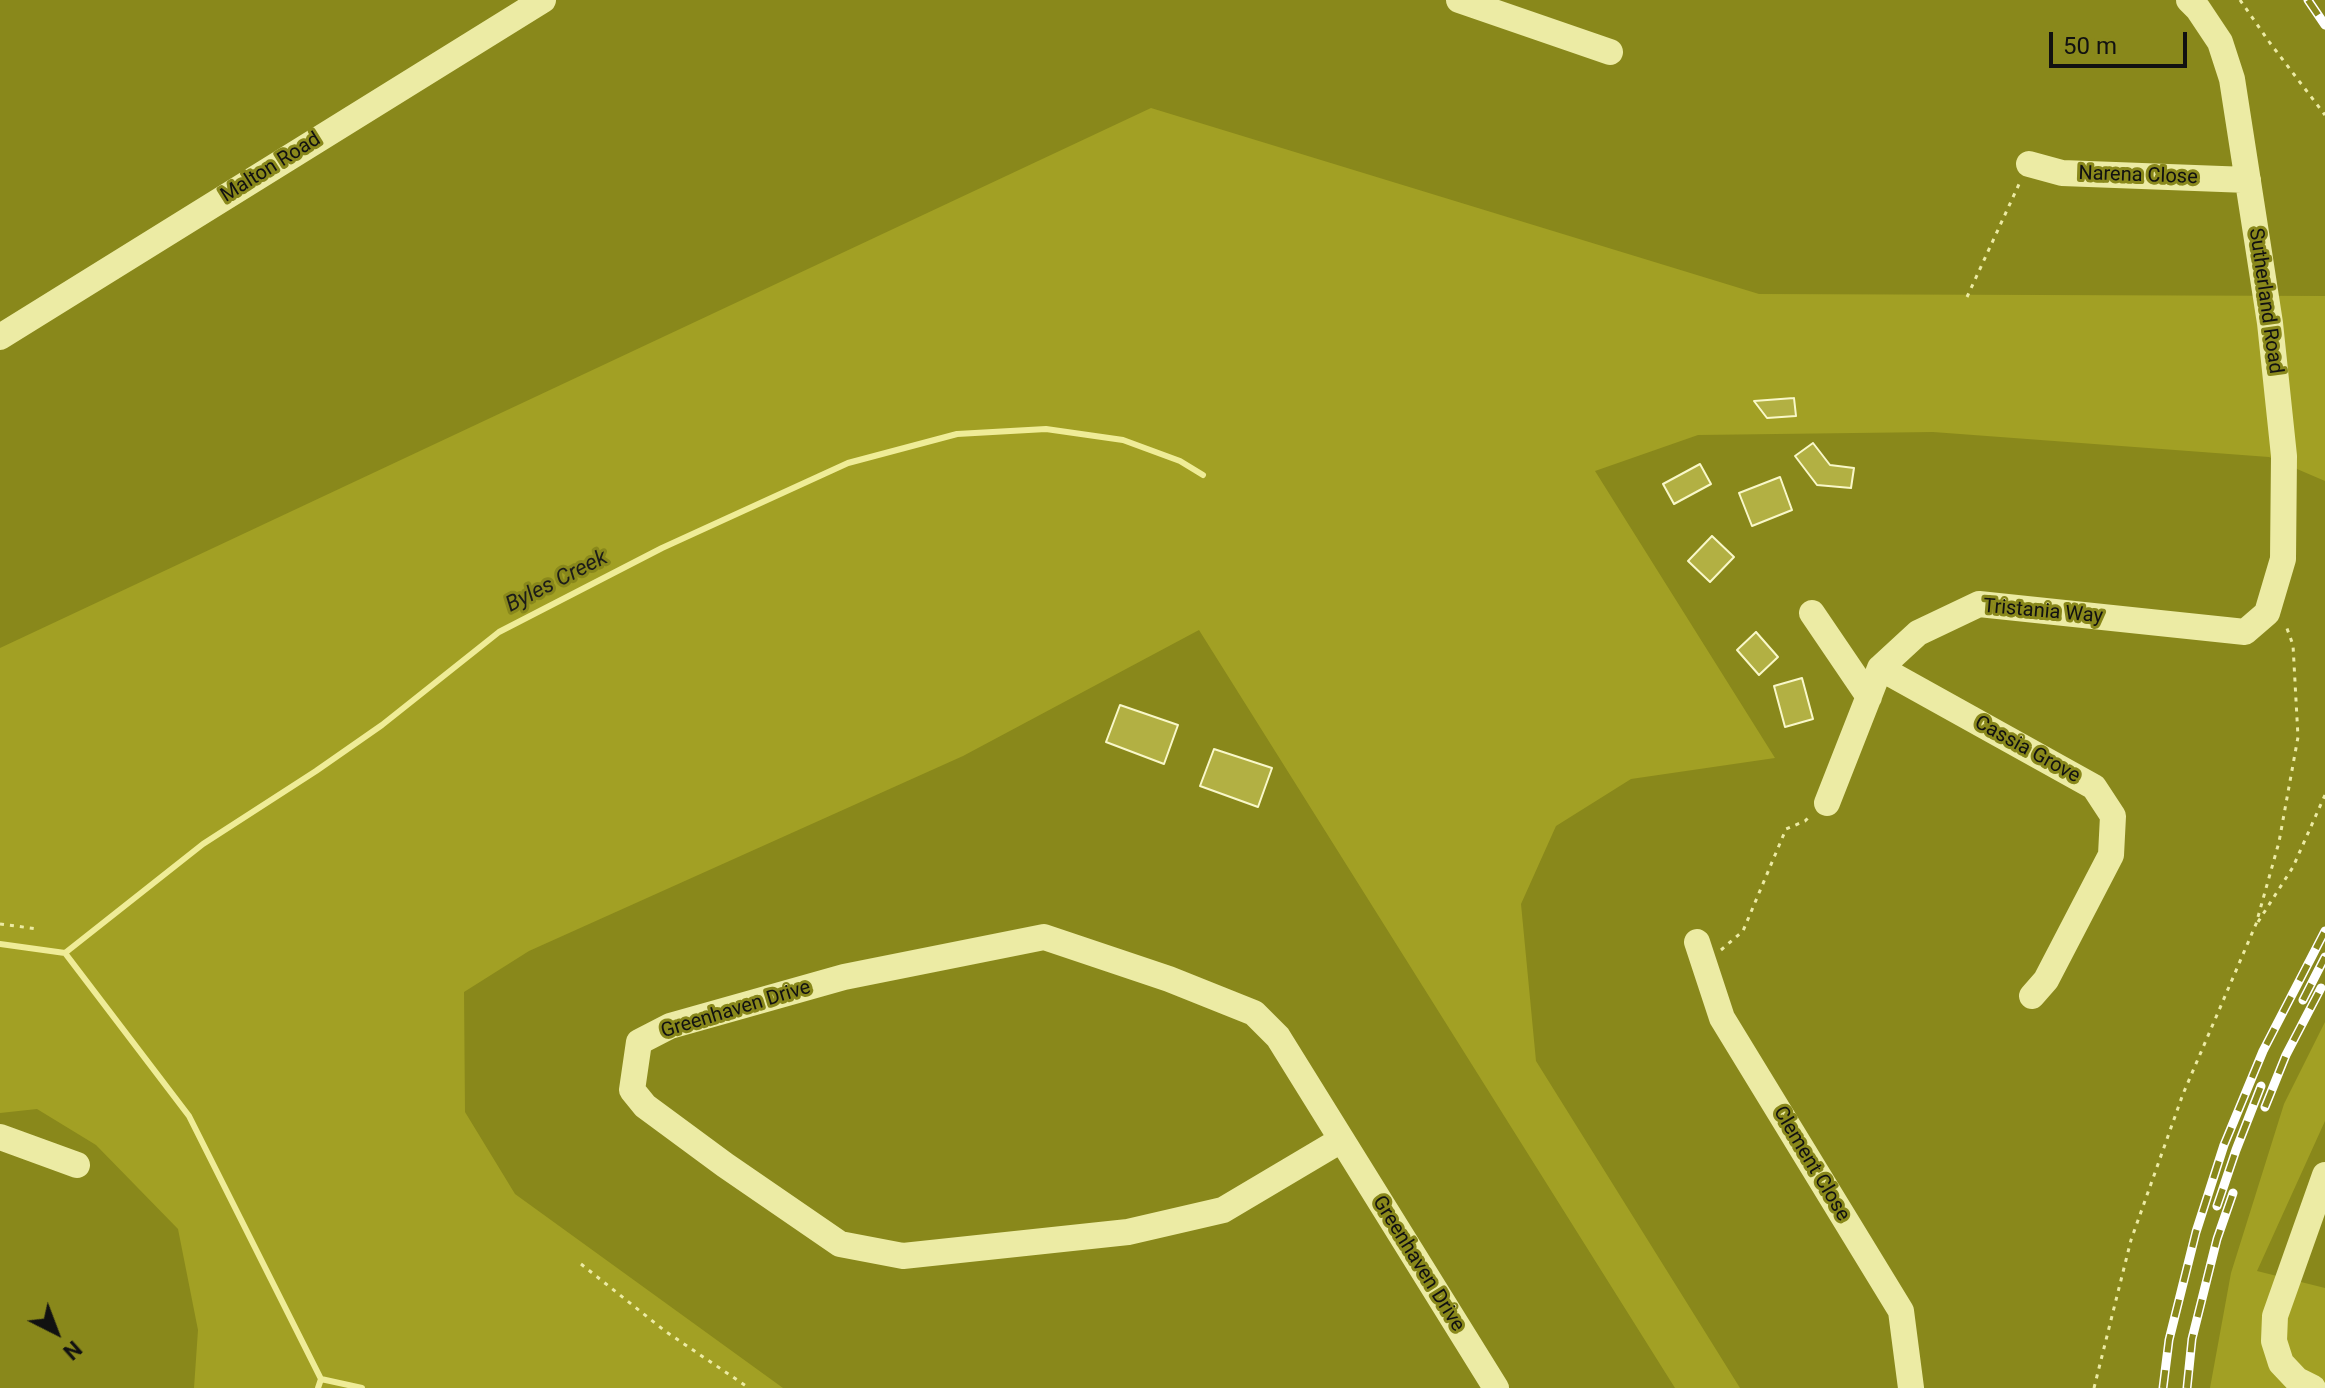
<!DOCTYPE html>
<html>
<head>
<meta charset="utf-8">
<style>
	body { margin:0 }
	#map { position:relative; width:2325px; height:1388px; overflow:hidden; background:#89881b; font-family:Roboto,sans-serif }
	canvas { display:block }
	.north { position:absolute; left:16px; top:1292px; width:80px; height:80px; -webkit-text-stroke:6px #89881b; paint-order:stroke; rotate:138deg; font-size:22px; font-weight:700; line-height:32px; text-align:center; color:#111 }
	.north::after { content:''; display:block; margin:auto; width:28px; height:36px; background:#111; clip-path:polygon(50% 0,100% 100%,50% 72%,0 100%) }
	.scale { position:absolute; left:2049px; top:32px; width:138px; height:36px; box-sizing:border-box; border:4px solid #111; border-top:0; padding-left:10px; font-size:24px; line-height:28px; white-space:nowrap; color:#111; -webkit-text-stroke:6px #89881b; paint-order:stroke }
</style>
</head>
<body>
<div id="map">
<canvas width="2325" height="1388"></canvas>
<div class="north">N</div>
<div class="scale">50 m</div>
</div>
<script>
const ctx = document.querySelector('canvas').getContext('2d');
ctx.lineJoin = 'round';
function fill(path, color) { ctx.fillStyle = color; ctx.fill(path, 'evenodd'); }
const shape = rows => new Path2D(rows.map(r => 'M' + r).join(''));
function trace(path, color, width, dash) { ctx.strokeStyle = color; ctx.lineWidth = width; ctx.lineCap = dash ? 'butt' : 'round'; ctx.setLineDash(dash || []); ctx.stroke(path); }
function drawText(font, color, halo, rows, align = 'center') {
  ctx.font = font + ' Roboto,sans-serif'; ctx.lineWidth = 6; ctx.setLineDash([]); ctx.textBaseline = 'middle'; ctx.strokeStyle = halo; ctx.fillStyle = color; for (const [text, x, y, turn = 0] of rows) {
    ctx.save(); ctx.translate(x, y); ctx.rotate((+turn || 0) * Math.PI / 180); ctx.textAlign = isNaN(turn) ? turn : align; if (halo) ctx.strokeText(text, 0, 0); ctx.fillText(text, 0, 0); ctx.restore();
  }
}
const green = shape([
	[1151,108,1759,294,2325,296,2325,481,2269,457,1933,432,1698,435,1595,471,1775,758,1631,779,1556,826,1521,904,1536,1061,1740,1388,1675,1388,1199,630,963,756,529,951,464,992,465,1112,515,1194,783,1388,194,1388,198,1330,178,1229,96,1145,37,1109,0,1113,0,648],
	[2325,1022,2325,1121,2257,1271,2325,1288,2325,1388,2210,1388,2231,1273,2284,1104]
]);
const stream = shape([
	[0,944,65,953,203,844,316,771,382,725,499,632,662,548,848,463,957,434,1046,429,1123,440,1180,461,1203,475],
	[65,953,189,1116,321,1379,318,1388],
	[321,1379,362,1388]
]);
const building = shape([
	[1794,398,1796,416,1767,418,1754,401,1794,398],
	[1813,443,1830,465,1854,468,1851,488,1817,485,1795,456,1813,443],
	[1700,464,1711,484,1674,504,1663,484,1700,464],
	[1780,477,1792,510,1752,526,1739,493,1780,477],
	[1712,536,1734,557,1710,582,1688,561,1712,536],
	[1756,632,1778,657,1759,675,1737,650,1756,632],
	[1802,678,1813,719,1785,727,1774,686,1802,678],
	[1120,705,1178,725,1164,764,1106,742,1120,705],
	[1214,749,1272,768,1258,807,1200,786,1214,749]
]);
const path = shape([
	[2240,0,2270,43,2325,115],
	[1967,297,2020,182],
	[2258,922,2293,867,2325,795],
	[0,924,38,929],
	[1721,950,1743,931,1786,829,1805,821,1811,815],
	[581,1264,665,1331,749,1388],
	[2094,1388,2131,1240,2183,1094,2256,924,2279,842,2298,737,2293,645,2285,623]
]);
const minor = shape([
	[1459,0,1610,52],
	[2029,164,2062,173,2248,180],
	[0,337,543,0],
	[1812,613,1869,697],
	[1880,668,2094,787,2113,816,2111,855,2046,980,2032,996],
	[1827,803,1880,668,1918,633,1979,604,2245,632,2267,613,2283,559,2284,456,2270,323,2232,79,2220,42,2198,9,2189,0],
	[1697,942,1722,1018,1901,1311,1911,1388],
	[0,1137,77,1165],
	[1341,1140,1223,1210,1128,1232,903,1256,840,1244,725,1165,645,1106,632,1090,639,1042,670,1026,844,977,1044,937,1169,979,1254,1013,1278,1037,1496,1388],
	[2313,1388,2297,1380,2281,1363,2274,1341,2275,1316,2325,1175]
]);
const rail = shape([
	[2308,0,2325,25],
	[2303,1000,2325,957],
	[2265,1107,2286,1055,2321,988],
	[2217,1206,2236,1150,2261,1086],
	[2163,1388,2169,1340,2196,1232,2224,1145,2263,1051,2325,931],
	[2187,1388,2192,1339,2217,1239,2233,1193]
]);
const streetNames = [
	["Malton Road",271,168,-32],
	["Narena Close",2138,176,2],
	["Sutherland Road",2265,301,82],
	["Tristania Way",2043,612,5],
	["Cassia Grove",2027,750,29],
	["Greenhaven Drive",736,1010,-17],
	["Clement Close",1811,1164,59],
	["Greenhaven Drive",1418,1264,58]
];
const waterNames = [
	["Byles Creek",557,582,-27]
];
fill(green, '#a2a024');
trace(stream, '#efec97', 6);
fill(building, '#b2b043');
trace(building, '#f9f8c9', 2);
trace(path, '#eceba4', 3, [4, 6]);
trace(minor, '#eceba4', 26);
trace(rail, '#fff', 9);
trace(rail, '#89881b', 6, [18]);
drawText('20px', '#111', '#89881b', streetNames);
drawText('italic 22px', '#1c1c19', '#89881b', waterNames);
</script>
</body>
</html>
